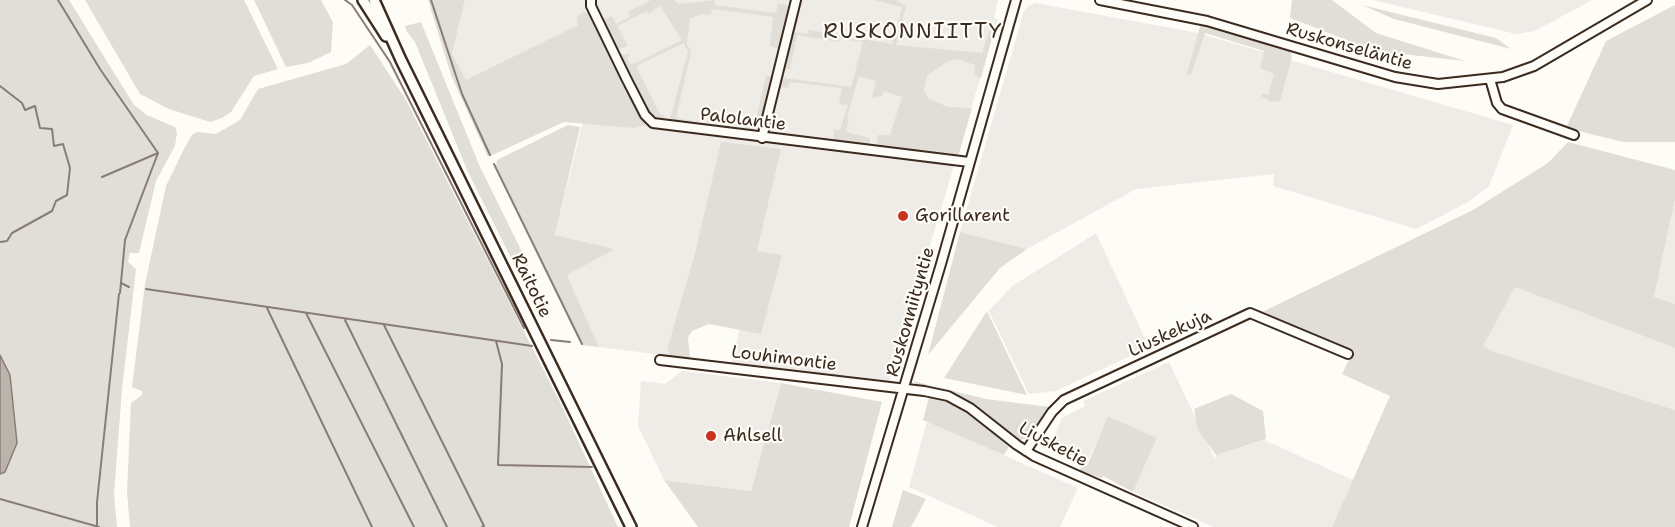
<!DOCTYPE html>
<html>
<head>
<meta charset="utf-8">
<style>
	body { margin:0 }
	canvas { display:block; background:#fdfcf7 }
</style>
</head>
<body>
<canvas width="1675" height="527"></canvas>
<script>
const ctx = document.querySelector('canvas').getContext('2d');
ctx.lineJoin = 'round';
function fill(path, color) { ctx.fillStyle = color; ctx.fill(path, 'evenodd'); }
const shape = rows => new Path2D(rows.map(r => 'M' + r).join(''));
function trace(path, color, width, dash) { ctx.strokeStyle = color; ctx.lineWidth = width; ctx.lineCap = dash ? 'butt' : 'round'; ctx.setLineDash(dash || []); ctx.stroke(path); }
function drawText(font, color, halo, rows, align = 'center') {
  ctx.font = font + ' "Shantell Sans",sans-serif'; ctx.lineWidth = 4.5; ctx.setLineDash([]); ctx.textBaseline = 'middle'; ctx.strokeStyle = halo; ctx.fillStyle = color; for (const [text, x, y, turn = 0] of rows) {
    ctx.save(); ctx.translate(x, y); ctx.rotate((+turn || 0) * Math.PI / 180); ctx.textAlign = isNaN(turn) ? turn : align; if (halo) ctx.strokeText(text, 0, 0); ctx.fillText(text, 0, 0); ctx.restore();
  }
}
const built = shape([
	[465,0,998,0,994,18,998,19,889,382,731,364,740,329,761,334,781,255,757,251,780,149,696,249,667,349,671,356,599,347,567,275,614,249,555,235,583,121,586,22,465,81,452,54],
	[1373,0,1592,0,1535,31,1516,34],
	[1036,3,1198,33,1513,125,1489,186,1468,202,1416,229,1273,186,1274,174,1136,189,1027,249,960,232,1024,11,1028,6],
	[1675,200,1675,304,1654,298],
	[1096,233,1149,347,1056,391,1029,394,989,311,1011,287],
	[1515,287,1675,348,1675,410,1492,351,1482,346],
	[1169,362,1215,459,1216,455,1264,440,1353,480,1332,527,1214,527,1133,492,1157,439,1109,416,1088,460,1087,467,1049,448,1062,418,1085,406,1083,401],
	[682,371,781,383,751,491,664,480,638,426,641,381,665,384],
	[927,421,1078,488,1060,527,998,527,909,487]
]);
const green = shape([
	[0,0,69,0,134,105,147,115,175,127,177,133,175,146,156,181,139,253,130,253,128,262,136,269,122,389,114,494,117,527,0,527,0,474,6,471,17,443,10,375,0,355],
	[85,0,244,0,278,69,254,76,231,112,222,118,210,122,169,109,140,94],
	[254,0,321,0,333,22,331,52,308,63,286,67],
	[428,0,465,0,452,54,466,80,578,25,577,16,584,12,591,15,646,125,633,128,564,122,488,157,451,75],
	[651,0,674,0,679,4,715,0,714,5,776,13,778,3,788,6,778,48,770,46,773,17,713,9,710,15,701,14,690,19,687,44,691,52,676,118,694,121,691,125,672,123,670,119,688,52,684,43,636,66,660,114,664,115,663,121,651,116,645,109,621,59,622,55,631,54,627,58,630,64,636,63,682,40,660,6,648,14,647,11,617,26,628,46,619,49,616,49,602,20,612,16,616,24,630,17,628,12],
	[798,0,802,0,795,32,807,34,808,30,893,44,893,41,886,40,886,38,894,39,902,7,874,0,896,0,906,6,896,45,982,53,991,25,995,27,981,78,974,75,975,65,957,59,946,62,927,76,924,91,929,99,948,107,972,108,958,157,877,148,878,135,890,135,902,97,884,91,882,96,872,98,876,81,859,76,847,118,849,119,846,132,870,138,869,144,867,146,833,142,834,130,840,130,848,105,839,104,842,88,790,82,788,88,779,87,779,82,785,78,851,87,863,42,839,39,838,42,797,35,790,69,783,70],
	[1292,0,1332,0,1376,33,1465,61,1375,51,1290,18],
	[1362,5,1496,38,1511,49,1394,19],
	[1675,5,1675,142,1623,142,1566,128,1606,41],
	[421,22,480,167,528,264,527,274,519,274,467,170,415,42,406,30,405,26],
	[1201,23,1290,50,1292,57,1280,101,1271,102,1261,96,1262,93,1268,95,1274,74,1260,68,1264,51,1205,33,1191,75,1187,74],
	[370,45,406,100,560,402,618,527,130,527,127,492,131,403,142,395,142,391,132,387,145,284,166,186,184,149,192,135,197,132,216,134,240,120,258,89,346,64],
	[766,75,772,77,762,121,756,128,744,131,743,124,756,119],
	[568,125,580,127,555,235,615,249,567,275,599,347,581,345,496,168,497,160],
	[721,142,781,149,757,251,782,255,761,334,709,324,692,331,688,338,690,359,671,356,667,349,696,249],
	[1568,142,1675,170,1675,200,1654,297,1675,304,1675,348,1515,287,1483,346,1492,351,1675,410,1675,527,1332,527,1390,396,1342,374,1353,351,1262,312,1473,210,1548,163],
	[960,232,1027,249,1000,268,928,355],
	[987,311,1027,395,944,378],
	[913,381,986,399,1050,407,1030,437,1018,441,971,403,946,391,918,386],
	[781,383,882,402,849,527,698,527,664,480,751,491],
	[1231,394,1263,411,1266,439,1216,455,1198,430,1194,409],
	[929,397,947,401,968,412,1009,447,1004,455,923,420],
	[1108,416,1157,438,1133,492,1103,476,1101,478,1080,471,1081,465,1087,466],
	[903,490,926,499,911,527,892,527]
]);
const water = shape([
	[0,355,10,375,17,443,5,472,0,474,0,355]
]);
const stream = shape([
	[58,0,100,69,158,153,125,240,120,293],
	[345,0,352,5,390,62,524,328],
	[431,0,462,94,490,155],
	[0,86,22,103,25,110,35,106,40,128,52,129,54,146,63,144,70,168,67,195,56,201,52,211,12,233,7,241,0,242],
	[494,164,582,344],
	[102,177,158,153],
	[121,283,129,287],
	[146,289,532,346],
	[267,308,372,527],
	[306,313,414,527],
	[345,320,447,527],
	[384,325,484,526,482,527],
	[551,340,570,342],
	[496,341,502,364,498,465,592,467],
	[0,499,99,527],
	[97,526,97,502,119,294]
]);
const minor = shape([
	[591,0,591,6,626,78,645,115,653,123,969,162],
	[1100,0,1207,21,1395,77,1438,84,1503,77,1534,66,1647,0],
	[1490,79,1497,103,1502,109,1574,135],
	[762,138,796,0],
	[660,360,924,391,948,396,970,408,1017,445,1034,456,1193,527],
	[1026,451,1052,412,1064,400,1250,313,1348,354],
	[862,527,941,264,1016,0]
]);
const major = shape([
	[363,0,386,36],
	[374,0,401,60,631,527]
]);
const markers = [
	[903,216,6,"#c8321e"],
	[711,436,6,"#c8321e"]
];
const streetNames = [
	["Ruskonseläntie",1349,47,16],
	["Palolantie",743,120,7],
	["Raitotie",531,286,64],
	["Ruskonniityntie",911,312,-74],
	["Liuskekuja",1170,334,-25],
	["Louhimontie",784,359,7],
	["Liusketie",1053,445,28]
];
const poiNames = [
	["Gorillarent",915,216],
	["Ahlsell",723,436]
];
const quarterNames = [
	["RUSKONNIITTY",913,33]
];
fill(built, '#efece7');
fill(green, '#e1ded7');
fill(water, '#bbb4ad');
trace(water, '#887d74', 1.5);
trace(stream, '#887d74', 2);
trace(minor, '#3b2a1e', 12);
trace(major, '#3b2a1e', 14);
trace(minor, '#fdfcf7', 8);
trace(major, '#fdfcf7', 9);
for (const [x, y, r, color] of markers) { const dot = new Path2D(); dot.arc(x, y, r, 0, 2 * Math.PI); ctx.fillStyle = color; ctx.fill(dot); trace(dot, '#fdfcf7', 2); }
drawText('18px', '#3b2a1e', '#fdfcf7', streetNames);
drawText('18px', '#3b2a1e', '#fdfcf7', poiNames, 'left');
ctx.letterSpacing = '1.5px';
drawText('21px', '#3b2a1e', '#fdfcf7', quarterNames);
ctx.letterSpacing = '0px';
</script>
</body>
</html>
